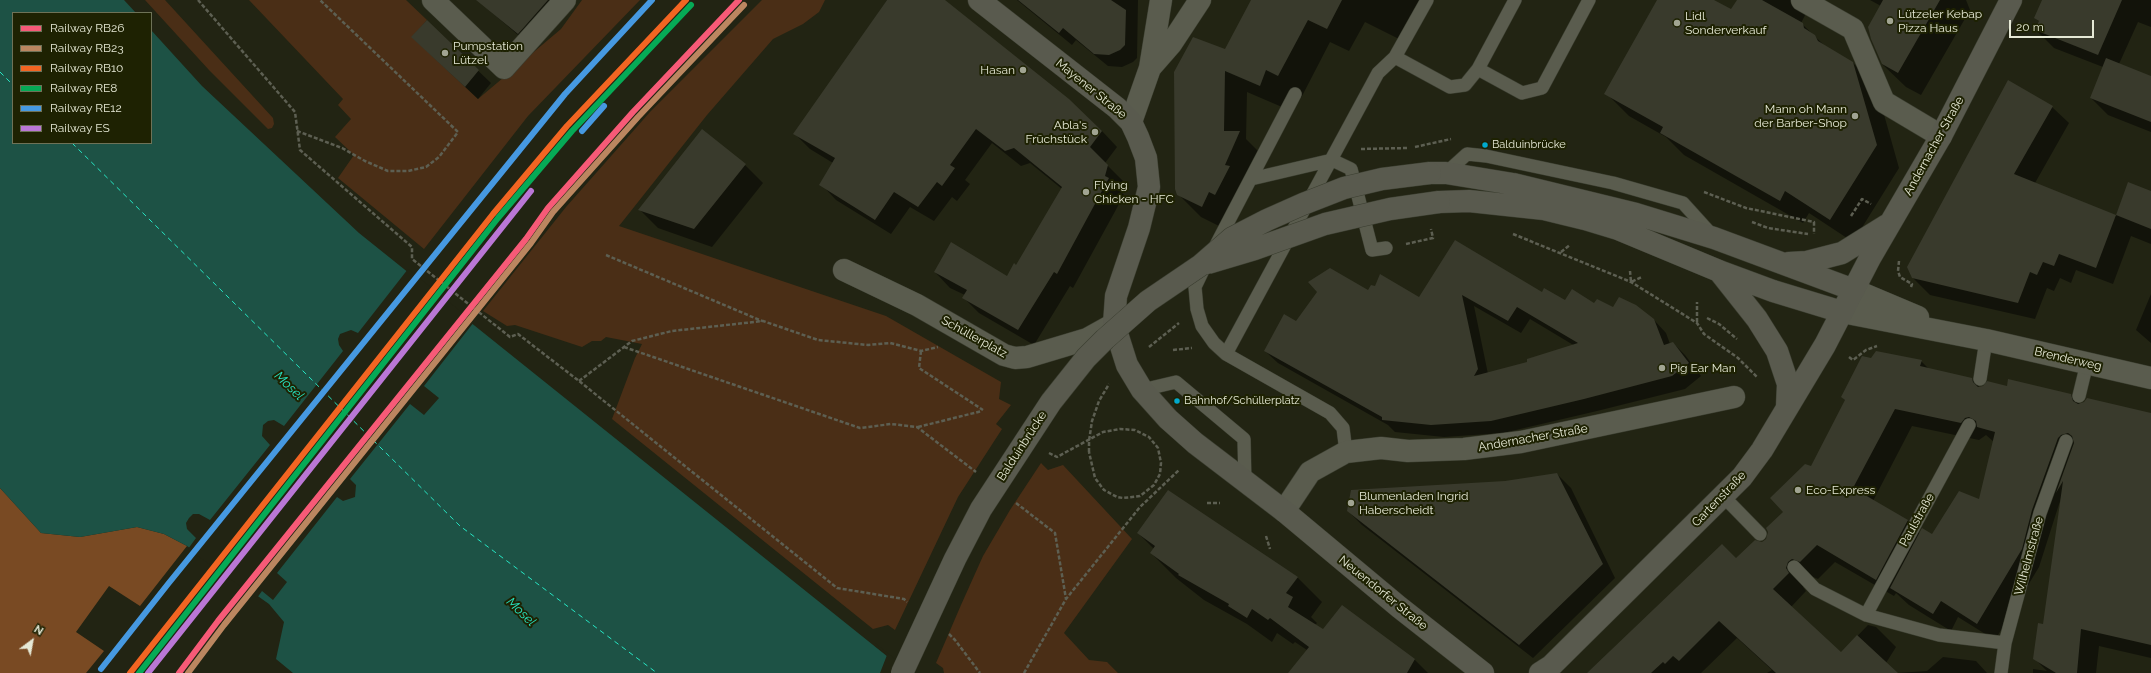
<!DOCTYPE html>
<html>
<head>
<meta charset="utf-8">
<style>
	body { margin:0 }
	#map { position:relative; width:2151px; height:673px; overflow:hidden; background:#222413; font-family:Raleway,sans-serif }
	canvas { display:block }
	.legend { position:absolute; left:12px; top:12px; width:140px; height:132px; box-sizing:border-box; background:#1e2202; border:1px solid #6e7257; margin:0; padding:5px 7px; list-style:none; font-size:12px; color:#e6e9d6 }
	.legend li { display:flex; align-items:center; gap:8px; height:20px }
	.legend b { width:20px; border:1px solid #6e7257 }
	.north { position:absolute; left:12px; top:621px; width:40px; height:40px; -webkit-text-stroke:3px #1e2202; paint-order:stroke; rotate:32deg; font-size:11px; font-weight:700; line-height:16px; text-align:center; color:#e6e9d6 }
	.north::after { content:''; display:block; margin:auto; width:14px; height:18px; background:#e6e9d6; clip-path:polygon(50% 0,100% 100%,50% 72%,0 100%) }
	.scale { position:absolute; left:2009px; top:20px; width:85px; height:18px; box-sizing:border-box; border:2px solid #e6e9d6; border-top:0; padding-left:5px; font-size:12px; line-height:14px; white-space:nowrap; color:#e6e9d6; -webkit-text-stroke:3px #1e2202; paint-order:stroke }
</style>
</head>
<body>
<div id="map">
<canvas width="2151" height="673"></canvas>
<ul class="legend">
<li><b style="height:5px;background:#f75a77"></b>Railway RB26</li>
<li><b style="height:5px;background:#bb8660"></b>Railway RB23</li>
<li><b style="height:5px;background:#f26522"></b>Railway RB10</li>
<li><b style="height:5px;background:#06aa56"></b>Railway RE8</li>
<li><b style="height:5px;background:#4699e1"></b>Railway RE12</li>
<li><b style="height:5px;background:#ba77d6"></b>Railway ES</li>
</ul>
<div class="north">N</div>
<div class="scale">20 m</div>
</div>
<script>
const ctx = document.querySelector('canvas').getContext('2d');
ctx.lineJoin = 'round';
function fill(path, color) { ctx.fillStyle = color; ctx.fill(path, 'evenodd'); }
const shape = rows => new Path2D(rows.map(r => 'M' + r).join(''));
function trace(path, color, width, dash) { ctx.strokeStyle = color; ctx.lineWidth = width; ctx.lineCap = dash ? 'butt' : 'round'; ctx.setLineDash(dash || []); ctx.stroke(path); }
function drawText(font, color, halo, rows, align = 'center') {
  ctx.font = font + ' Raleway,sans-serif'; ctx.lineWidth = 4; ctx.setLineDash([]); ctx.textBaseline = 'middle'; ctx.strokeStyle = halo; ctx.fillStyle = color; for (const [text, x, y, turn = 0] of rows) {
    ctx.save(); ctx.translate(x, y); ctx.rotate((+turn || 0) * Math.PI / 180); ctx.textAlign = isNaN(turn) ? turn : align; if (halo) ctx.strokeText(text, 0, 0); ctx.fillText(text, 0, 0); ctx.restore();
  }
}
const green = shape([
	[145,0,165,0,273,118,274,124,272,128,268,129,209,70],
	[249,0,406,0,427,20,412,37,478,99,561,29,582,0,640,0,528,116,424,249,338,178,354,155,335,137,351,119,338,105,343,99],
	[762,0,825,0,819,12,803,24,773,39,707,115,619,226,886,316,1001,382,999,399,1011,405,996,424,1002,429,958,497,895,630,888,625,873,629,612,419,635,358,642,344,606,337,601,341,592,341,582,347,515,325,507,326,483,311,566,207,650,112],
	[1041,463,1048,470,1063,465,1132,539,1064,633,1089,660,1107,662,1118,673,944,673,943,668,936,663,961,605,983,556,1010,510]
]);
const forest = shape([
	[0,488,41,533,80,537,137,527,164,534,187,546,140,606,109,586,76,632,104,651,86,673,0,673]
]);
const water = shape([
	[0,0,124,0,136,13,13,13,13,143,151,143,151,30,202,86,359,233,908,673,293,673,276,659,284,622,269,604,187,546,164,534,137,527,80,537,41,533,0,488]
]);
const pier = shape([
	[408,269,474,322,424,386,439,398,424,415,410,404,350,479,356,485,355,497,343,501,337,497,277,573,287,582,273,600,262,591,257,598,188,549,196,538,187,529,186,523,189,518,193,514,199,514,210,520,270,445,262,436,263,425,268,421,274,420,284,426,343,351,339,345,338,339,340,334,351,330,358,333],
	[875,643,910,671,910,673,880,673,887,655,875,646]
]);
const shadow = shape([
	[499,0,577,0,568,4,531,46,490,11],
	[887,0,943,0,1102,131,1117,147,1105,163,1123,181,1120,191,1124,195,1073,288,1070,286,1034,345,979,313,964,298,965,295,950,288,935,272,1008,277,1017,266,1062,189,1030,163,1021,166,992,143,965,180,970,184,957,201,952,197,934,221,910,207,891,234,836,200,821,184,833,163,810,149,795,134],
	[1017,0,1138,0,1137,58,1133,62,1122,67,1108,66,1076,40,1072,45],
	[1252,0,1422,0,1401,40,1365,22,1349,51,1330,42,1301,98,1289,92,1282,107,1247,92,1246,139,1262,155,1225,229,1201,217,1178,194,1226,51],
	[1658,0,1712,0,1732,11,1738,0,1813,0,1801,23,1827,48,1853,63,1876,86,1899,168,1853,242,1809,213,1803,223,1684,155,1666,137,1629,116,1606,93],
	[1870,0,1966,0,1970,10,1921,95,1906,87,1882,64,1881,6],
	[2045,0,2151,0,2151,27,2138,22,2119,64,2151,77,2151,132,2108,115,2091,98,2103,67,2054,48,2036,30,2040,22,2036,19],
	[427,22,491,83,478,99,425,49],
	[2052,107,2069,123,2035,183,2116,216,2128,184,2151,193,2151,244,2131,236,2113,284,2076,270,2071,283,2060,278,2054,291,2047,288,2035,319,1930,295,1913,278],
	[745,165,763,183,712,247,658,228,640,210],
	[1455,241,1542,293,1566,301,1614,308,1654,320,1666,333,1670,344,1673,343,1685,355,1701,376,1685,389,1597,411,1503,433,1444,437,1395,432,1388,425,1278,363,1265,351,1296,322,1369,291,1419,299],
	[1474,306,1521,333,1530,319,1575,346,1528,363,1488,374],
	[2151,294,2151,343,2136,330],
	[1872,359,1921,361,1930,370,1972,379,1980,388,2007,387,2071,395,2080,404,2151,414,2151,658,2099,646,2096,673,2033,673,2033,669,2047,671,2034,658,2044,625,2061,498,2039,567,1995,640,1958,617,1951,631,1909,605,1896,593,1894,596,1835,562,1818,579,1811,576,1806,579,1803,587,1806,591,1791,607,1841,653,1868,625,1876,627,1896,647,1886,663,1897,673,1927,671,1943,657,1976,661,1987,673,1767,673,1772,670,1737,638,1701,673,1588,673,1736,560,1767,540,1811,467,1846,401,1842,397],
	[1912,426,1979,440,1986,435,1994,442,1980,500,1932,535,1920,534,1908,521,1873,501],
	[1557,474,1571,488,1615,578,1533,658,1362,525,1348,511],
	[1138,533,1297,577,1322,602,1311,617,1317,623,1315,625,1323,630,1342,606,1415,660,1428,673,1305,673,1307,650,1295,642,1293,644,1277,633,1272,642,1247,624,1204,600,1176,578,1151,553,1154,549]
]);
const ferry = shape([
	[0,72,13,85],
	[72,143,460,526,657,673]
]);
const building = shape([
	[476,0,548,0,518,34],
	[887,0,945,0,1069,99,1102,131,1090,147,1108,165,1105,176,1109,178,1057,274,1054,272,1018,330,962,298,967,290,934,272,951,242,1007,276,1014,263,1016,265,1062,187,1014,148,1005,151,976,129,950,165,955,168,942,186,937,182,918,207,894,192,875,220,819,185,835,158,793,134],
	[1018,0,1111,0,1126,10,1125,45,1120,50,1109,55,1094,54,1063,28,1059,33],
	[1251,0,1342,0,1327,29,1308,20,1278,76,1266,70,1260,86,1225,71,1224,131,1240,131,1225,165,1230,166,1215,195,1209,192,1202,207,1177,195,1175,189,1174,72,1193,37,1225,49],
	[1657,0,1714,0,1731,9,1737,0,1762,0,1803,23,1804,28,1815,35,1818,41,1853,62,1877,145,1830,220,1785,191,1780,201,1660,133,1663,127,1604,94],
	[1883,0,1940,0,1898,73,1882,64,1871,39,1868,27],
	[2042,0,2122,0,2098,55,2035,30,2039,21,2034,18],
	[427,20,479,70,465,87,411,37],
	[2106,58,2151,76,2151,122,2090,98],
	[2008,80,2053,106,2014,174,2116,215,2096,268,2059,254,2054,266,2043,262,2037,275,2030,272,2018,303,1912,278,1907,267],
	[702,129,746,164,694,229,638,210],
	[2128,182,2151,191,2151,229,2116,215],
	[1455,240,1542,292,1544,288,1565,300,1572,289,1594,303,1597,299,1613,307,1619,297,1636,305,1654,319,1664,345,1673,342,1689,363,1672,376,1584,399,1491,421,1431,425,1382,420,1382,417,1264,351,1284,314,1296,321,1317,292,1308,282,1330,268,1368,290,1371,285,1375,286,1380,274,1419,297],
	[1462,295,1508,321,1517,307,1578,343,1527,359,1527,362,1474,376,1478,369],
	[1876,351,1922,360,1920,366,1972,378,1973,382,1978,387,1983,386,1987,381,2007,386,2008,379,2071,394,2073,401,2078,404,2084,402,2087,398,2151,413,2151,645,2081,629,2077,673,2056,673,2033,659,2038,623,2043,624,2063,481,2056,493,2074,443,2072,436,2068,433,2061,435,2058,438,2032,510,2022,549,1977,624,1941,601,1933,614,1890,588,1922,528,1932,534,1959,491,1979,499,1995,432,1977,427,1976,421,1969,417,1965,418,1961,423,1895,409,1853,488,1908,520,1876,580,1817,545,1800,562,1792,559,1788,562,1786,568,1789,573,1773,589,1841,652,1857,635,1898,673,1776,673,1719,621,1679,661,1673,656,1665,664,1663,662,1651,673,1587,673,1722,544,1736,558,1755,540,1762,542,1766,539,1768,532,1766,528,1783,512,1770,498,1805,464,1811,466,1845,400,1841,397,1862,356,1871,358],
	[1557,473,1603,564,1519,645,1347,511,1351,490,1505,481],
	[1168,490,1298,577,1286,593,1293,597,1288,607,1323,629,1342,605,1415,659,1407,673,1288,673,1309,647,1270,618,1268,620,1252,609,1247,618,1228,606,1229,604,1178,575,1179,574,1150,553,1155,546,1137,533]
]);
const path = shape([
	[198,0,295,112,300,150,412,247,412,259,510,337,518,334,579,381,837,588,904,599,907,602],
	[297,131,342,148,365,161,388,171,408,171,426,167,439,157,458,132,320,0],
	[1415,147,1451,139],
	[1361,149,1408,148],
	[1704,192,1746,208,1814,222,1814,234],
	[1851,216,1862,199,1871,204],
	[1752,222,1768,228,1808,234],
	[1513,234,1631,282,1697,323,1704,334,1738,358,1757,377],
	[1406,244,1433,238,1431,229],
	[1561,252,1570,245],
	[606,255,762,321],
	[1899,261,1898,271,1900,277,1912,284,1911,287],
	[1630,271,1631,282,1642,277],
	[1707,318,1719,324,1737,339],
	[1697,322,1697,302],
	[624,347,860,428,891,424,917,427,976,472],
	[1149,347,1179,323],
	[1173,350,1192,348],
	[921,351,919,368,983,410],
	[1849,357,1853,360,1866,350,1877,346],
	[579,381,632,341,672,331,763,321,818,340,868,345,890,343,921,351,938,347],
	[918,427,982,411],
	[1089,452,1089,441,1092,421,1099,401,1109,384],
	[1016,503,1055,533,1066,599],
	[1207,503,1220,503],
	[1266,536,1270,549],
	[949,634,955,640,980,673],
	[1024,673,1066,599,1140,507,1179,470]
]);
const lane = shape([
	[1395,57,1450,87,1465,85,1478,69,1515,0],
	[1478,69,1522,93,1542,88,1589,0],
	[1446,173,1467,154,1486,156,1613,183,1683,203,1712,235],
	[1251,179,1332,160,1351,169,1372,250,1386,248],
	[1216,245,1295,94],
	[1206,264,1195,287,1197,309,1202,326,1214,343,1226,354,1330,413,1343,428,1346,452],
	[1226,354,1378,73,1395,57,1427,0],
	[1980,379,1986,340],
	[1142,390,1176,382,1244,439,1245,483],
	[2079,396,2087,363],
	[1723,496,1760,534],
	[1794,567,1815,589,1866,615,1939,635,2005,643],
	[1866,615,1969,425],
	[2001,673,2005,643,2040,513,2066,441]
]);
const street = shape([
	[433,0,504,68,565,0],
	[1802,0,1853,29,1884,102,1941,136],
	[1150,68,1161,0],
	[1131,122,1150,68,1171,44,1200,0],
	[844,270,917,305,1004,355,1015,358,1027,357,1087,339,1114,324],
	[1854,290,1918,317],
	[1842,312,1986,340,2151,378],
	[1284,511,1310,472,1346,452,1381,448,1408,451,1464,449,1521,442,1734,397]
]);
const secondary = shape([
	[979,0,1117,108,1131,122,1138,137,1146,158,1149,187,1139,228,1116,296,1114,324,1127,365,1142,390,1168,419,1195,443,1284,511,1399,607,1483,673],
	[1430,173,1446,173,1513,184,1636,214,1714,238,1854,290],
	[1439,202,1469,201,1544,209,1585,219,1618,229,1719,271,1773,291,1842,312],
	[1789,263,1807,262,1842,253,1887,225],
	[1719,271,1757,319,1777,351,1788,384,1787,406],
	[1540,673,1551,666,1742,477,1762,450,1825,345,1870,258,1941,136,2011,0]
]);
const pathBridge = shape([
	[1049,453,1057,457,1103,432,1120,429,1135,430,1149,437,1158,448,1161,463,1160,474,1154,485,1140,496,1123,498,1117,497,1104,490,1095,478,1089,452]
]);
const secondaryBridge = shape([
	[1208,263,1255,249,1325,224,1390,209,1439,202],
	[902,673,955,559,981,509,1051,402,1086,358,1105,339,1148,301,1201,265,1232,238,1267,220,1303,204,1344,188,1382,179,1430,173]
]);
const rail1 = shape([
	[179,673,218,621,526,239,548,208,633,112,739,0]
]);
const rail2 = shape([
	[188,673,224,625,531,243,553,212,638,117,744,5]
]);
const rail3 = shape([
	[130,673,493,214,567,126,686,0]
]);
const rail4 = shape([
	[139,673,498,218,572,131,691,5]
]);
const rail5 = shape([
	[582,131,604,106],
	[101,669,168,584,565,94,652,0]
]);
const rail6 = shape([
	[148,673,531,191]
]);
const markers = [
	[1890,21,4,"#a1a492"],
	[1677,23,4,"#a1a492"],
	[445,53,4,"#a1a492"],
	[1023,70,4,"#a1a492"],
	[1855,116,4,"#a1a492"],
	[1095,132,4,"#a1a492"],
	[1485,145,3.5,"#00a9ce"],
	[1086,192,4,"#a1a492"],
	[1662,368,4,"#a1a492"],
	[1177,401,3.5,"#00a9ce"],
	[1798,490,4,"#a1a492"],
	[1351,503,4,"#a1a492"]
];
const busNames = [
	["Balduinbrücke",1492,145],
	["Bahnhof/Schüllerplatz",1184,401]
];
const poiNames = [
	["Lützeler Kebap",1898,14],
	["Pizza Haus",1898,28],
	["Lidl",1685,16],
	["Sonderverkauf",1685,30],
	["Pumpstation",453,46],
	["Lützel",453,60],
	["Hasan",1015,70,"right"],
	["Mann oh Mann",1847,109,"right"],
	["der Barber-Shop",1847,123,"right"],
	["Abla's",1087,125,"right"],
	["Früchstück",1087,139,"right"],
	["Flying",1094,185],
	["Chicken - HFC",1094,199],
	["Pig Ear Man",1670,368],
	["Eco-Express",1806,490],
	["Blumenladen Ingrid",1359,496],
	["Haberscheidt",1359,510]
];
const streetNames = [
	["Mayener Straße",1091,89,39],
	["Andernacher Straße",1934,146,-61],
	["Schüllerplatz",974,337,29],
	["Brenderweg",2068,359,13],
	["Andernacher Straße",1533,438,-10],
	["Balduinbrücke",1022,446,-57],
	["Gartenstraße",1719,499,-46],
	["Paulstraße",1917,520,-61],
	["Wilhelmstraße",2029,556,-75],
	["Neuendorfer Straße",1383,593,39]
];
const waterNames = [
	["Mosel",289,386,44],
	["Mosel",521,612,44]
];
fill(green, '#4a2e16');
fill(forest, '#794a23');
fill(water, '#1d5245');
fill(pier, '#222413');
fill(shadow, '#0007');
trace(ferry, '#27e6c4', 1, [5, 4]);
fill(building, '#393a2c');
trace(lane, '#3b3e30', 14);
trace(street, '#3b3e30', 23);
trace(secondary, '#3b3e30', 23);
trace(path, '#5d5f52', 2.5, [4, 2]);
trace(lane, '#5a5c4e', 13);
trace(street, '#5a5c4e', 22);
trace(secondary, '#595a4e', 22);
trace(secondaryBridge, '#3b3e30', 23, []);
trace(pathBridge, '#5d5f52', 2.5, [4, 2]);
trace(secondaryBridge, '#595a4e', 22);
trace(rail1, '#f75a77', 6);
trace(rail2, '#bb8660', 6);
trace(rail3, '#f26522', 6);
trace(rail4, '#06aa56', 6);
trace(rail5, '#4699e1', 6);
trace(rail6, '#ba77d6', 6);
for (const [x, y, r, color] of markers) { const dot = new Path2D(); dot.arc(x, y, r, 0, 2 * Math.PI); ctx.fillStyle = color; ctx.fill(dot); trace(dot, '#1e2202', 1.5); }
drawText('11px', '#e6e9d6', '#1e2202', busNames, 'left');
drawText('12px', '#e6e9d6', '#1e2202', poiNames, 'left');
drawText('12px', '#e6e9d6', '#1e2202', streetNames);
drawText('italic 13px', '#27e6c4', '#1e2202', waterNames);
</script>
</body>
</html>
